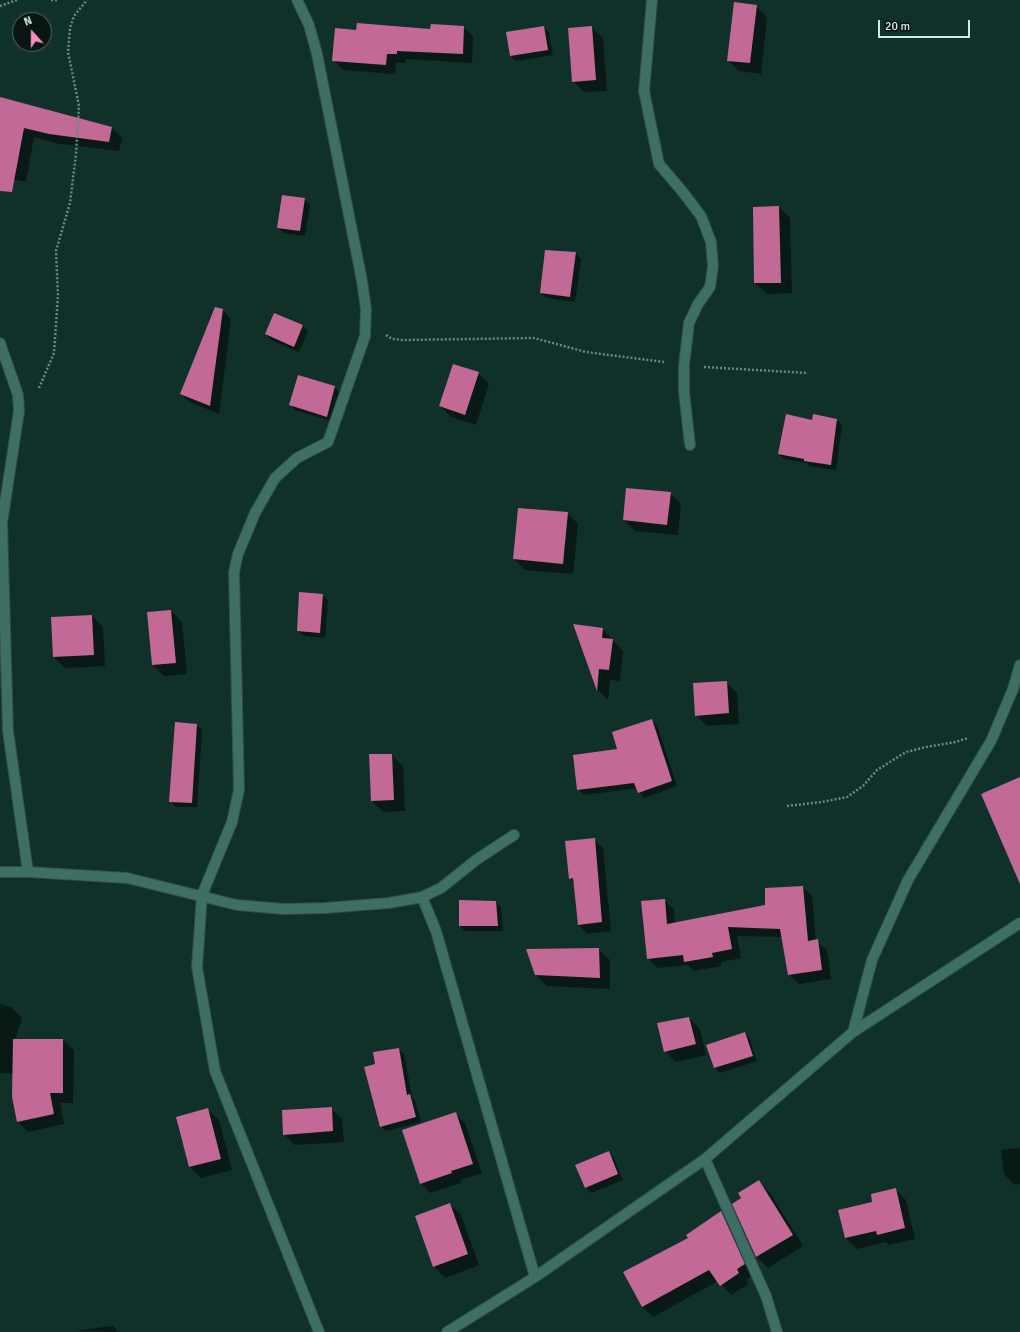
<!DOCTYPE html>
<html>
<head>
<meta charset="utf-8">
<style>
	body { margin:0 }
	#map { position:relative; width:1020px; height:1332px; overflow:hidden; background:#10302a; font-family:Signika,sans-serif }
	canvas { display:block }
	.north { position:absolute; left:12px; top:12px; width:40px; height:40px; box-sizing:border-box; background:#081513; border:1px solid #5b6a67; border-radius:50%; rotate:339deg; font-size:11px; font-weight:700; line-height:16px; text-align:center; color:#d7e9e4 }
	.north::after { content:''; display:block; margin:auto; width:14px; height:18px; background:#fb8fc5; clip-path:polygon(50% 0,100% 100%,50% 72%,0 100%) }
	.scale { position:absolute; left:878px; top:20px; width:92px; height:18px; box-sizing:border-box; border:2px solid #d7e9e4; border-top:0; padding-left:5px; font-size:12px; line-height:14px; white-space:nowrap; color:#d7e9e4; -webkit-text-stroke:3px #081513; paint-order:stroke }
</style>
</head>
<body>
<div id="map">
<canvas width="1020" height="1332"></canvas>
<div class="north">N</div>
<div class="scale">20 m</div>
</div>
<script>
const ctx = document.querySelector('canvas').getContext('2d');
ctx.lineJoin = 'round';
function fill(path, color) { ctx.fillStyle = color; ctx.fill(path, 'evenodd'); }
const shape = rows => new Path2D(rows.map(r => 'M' + r).join(''));
function trace(path, color, width, dash) { ctx.strokeStyle = color; ctx.lineWidth = width; ctx.lineCap = dash ? 'butt' : 'round'; ctx.setLineDash(dash || []); ctx.stroke(path); }
const shadow = shape([
	[756,6,767,17,761,74,739,71,728,60],
	[463,27,473,36,472,63,406,59,406,63,396,63,395,74,343,70,334,60,357,32,431,30],
	[543,27,549,32,553,55,516,61,511,56],
	[592,27,603,38,607,91,584,92,573,81],
	[0,109,112,128,122,138,119,151,60,144,34,137,26,182,4,178,0,175],
	[304,199,310,205,305,236,283,233,278,227],
	[779,207,790,218,792,293,767,294,755,283,754,208],
	[576,253,581,259,575,302,547,298,541,293],
	[223,310,231,319,219,414,190,402,181,394],
	[303,326,308,331,299,352,271,340,266,334],
	[478,373,489,384,476,425,451,417,440,406],
	[334,387,339,392,332,421,295,410,290,404],
	[837,420,842,425,836,470,810,466,807,463,784,459,779,454,813,421],
	[670,493,681,504,678,535,635,531,624,520],
	[567,513,578,524,573,574,525,570,514,559],
	[322,595,328,600,325,638,304,636,298,631],
	[171,611,182,622,187,674,164,676,153,665,148,613],
	[92,616,103,627,105,666,65,668,54,657],
	[575,625,603,629,623,651,620,681,610,680,608,700,598,690],
	[726,682,737,693,739,724,707,726,696,715],
	[651,720,657,725,677,786,644,798,637,788,584,795,578,789],
	[197,725,202,730,197,807,176,807,170,801],
	[370,755,392,755,403,766,405,811,383,812,372,801],
	[594,840,603,848,611,931,587,934,579,925,575,884,570,878],
	[803,887,812,896,816,941,827,950,831,979,799,984,789,975,783,937,737,936,741,958,721,962,721,966,694,971,688,965,657,968,648,958,664,900,674,909,675,924,766,906,766,889],
	[495,902,501,907,503,931,465,931,460,926],
	[598,949,610,960,610,989,547,986,536,975],
	[0,1004,11,1007,22,1018,15,1040,63,1040,74,1050,73,1103,60,1103,64,1124,28,1132,18,1122,13,1074,0,1073],
	[689,1018,700,1029,706,1055,676,1062,665,1051],
	[745,1033,750,1039,757,1061,720,1073,715,1068,708,1045],
	[399,1049,404,1054,412,1097,415,1101,421,1122,386,1131,380,1126,376,1065],
	[331,1108,342,1119,344,1142,295,1145,284,1134],
	[207,1109,219,1120,232,1170,201,1178,190,1167],
	[455,1113,465,1123,482,1173,460,1180,461,1183,430,1193,421,1183],
	[1020,1148,1020,1184,1015,1185,1004,1174,1001,1150],
	[608,1152,614,1158,623,1180,591,1193,586,1187],
	[759,1182,770,1193,803,1246,768,1268,757,1257,733,1204,742,1199],
	[895,1189,906,1200,915,1239,889,1245,886,1242,857,1249,846,1238,874,1202],
	[450,1204,461,1215,479,1265,445,1278,434,1266],
	[721,1213,731,1223,754,1275,746,1280,748,1284,731,1295,718,1281,653,1317,642,1306,689,1239],
	[113,1326,119,1332,74,1331]
]);
const building = shape([
	[734,2,757,5,750,63,727,61],
	[357,23,430,29,431,24,464,26,463,54,397,51,397,54,387,54,386,65,332,61,335,28,356,30],
	[544,26,548,50,510,56,506,32],
	[592,26,596,80,572,82,568,28],
	[0,97,112,127,109,142,49,134,24,128,12,192,0,191],
	[282,195,305,198,300,231,277,228],
	[779,206,781,283,754,283,753,207],
	[545,250,576,252,570,297,540,293],
	[215,307,223,309,210,406,180,394],
	[274,313,303,325,294,347,265,334],
	[453,364,479,372,465,415,439,406],
	[298,375,335,386,327,417,289,405],
	[786,414,812,420,813,414,837,419,831,465,804,461,804,459,778,454],
	[626,488,671,492,667,525,623,520],
	[518,508,568,512,563,564,513,559],
	[299,592,323,594,320,633,297,631],
	[171,610,176,663,152,665,147,612],
	[92,615,94,655,53,657,51,617],
	[573,624,603,628,602,638,613,639,609,670,599,669,597,691],
	[727,681,729,713,695,716,693,683],
	[652,719,672,781,638,793,634,783,577,790,573,755,617,749,612,732],
	[175,722,197,724,192,803,169,802],
	[369,754,392,754,394,800,371,801],
	[1020,777,1020,884,981,794],
	[595,838,602,922,578,925,573,878,569,879,565,841],
	[803,886,808,941,818,939,822,970,788,975,780,929,728,927,732,949,712,953,713,957,684,962,683,955,647,959,641,901,665,899,667,924,765,905,765,888],
	[459,900,496,901,498,926,459,926],
	[599,948,600,978,535,975,526,949],
	[689,1017,696,1044,664,1052,657,1023],
	[745,1032,753,1056,714,1068,706,1045],
	[13,1039,63,1039,63,1093,50,1093,54,1114,17,1122,12,1097],
	[399,1048,407,1095,410,1094,416,1117,380,1127,364,1067,375,1064,373,1052],
	[332,1107,333,1131,283,1135,282,1110],
	[208,1108,221,1159,189,1167,176,1117],
	[456,1112,473,1164,451,1171,452,1173,420,1184,402,1130],
	[609,1151,618,1174,585,1188,575,1165],
	[759,1180,793,1235,756,1257,732,1204,741,1198,738,1193],
	[896,1188,905,1228,877,1235,876,1231,845,1238,838,1210,872,1202,871,1194],
	[450,1203,468,1254,433,1267,415,1216],
	[721,1211,745,1264,737,1269,739,1273,720,1286,709,1270,642,1307,623,1272,688,1238,686,1235]
]);
const path = shape([
	[51,0,59,0],
	[0,6,17,0],
	[386,335,392,339,404,340,534,338,586,352,664,362],
	[704,367,808,373],
	[39,388,54,353,58,296,56,251,70,203,76,154,79,106,68,52,70,28,74,16,87,0],
	[787,806,822,802,847,797,863,786,877,770,906,752,926,747,956,742,968,738]
]);
const street = shape([
	[297,0,309,25,317,54,362,281,366,309,365,336,328,442,297,458,275,478,255,513,238,554,234,572,239,790,232,822,202,895,197,967,215,1071,319,1332],
	[652,0,644,91,659,164,682,191,701,216,711,242,713,266,710,287,698,304,689,323,684,365,684,392,690,445],
	[0,343,18,395,19,411,2,523,8,731,28,872],
	[0,872,28,872,127,878,237,905,284,909,325,908,389,903,422,897,441,888,476,860,514,835],
	[422,897,436,931,535,1277],
	[853,1032,872,960,908,880,991,741,1013,689,1020,665],
	[705,1159,766,1296,777,1332],
	[447,1332,535,1277,705,1159,853,1032,1020,923]
]);
fill(shadow, '#0007');
fill(building, '#c26996');
trace(street, '#304e48', 12);
trace(path, '#6f8883', 2.5, [2, 2]);
trace(street, '#3d6f64', 10);
</script>
</body>
</html>
